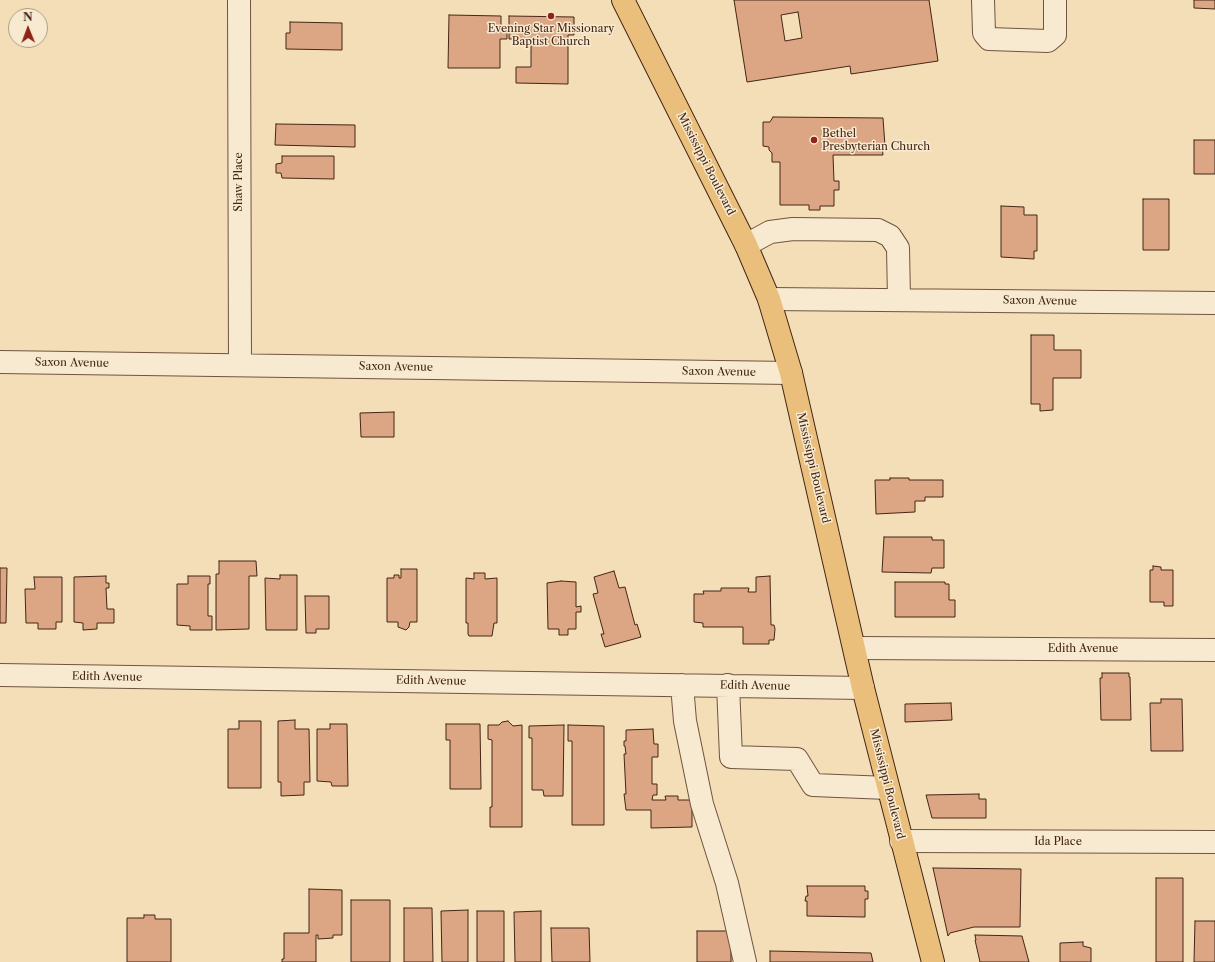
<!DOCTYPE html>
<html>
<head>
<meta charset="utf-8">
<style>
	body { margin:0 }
	#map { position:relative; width:1215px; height:962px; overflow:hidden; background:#f3deb7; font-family:"Libre Caslon Text",serif }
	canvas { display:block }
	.north { position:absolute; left:8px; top:8px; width:40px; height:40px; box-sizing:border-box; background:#f7ead0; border:1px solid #b09c85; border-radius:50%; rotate:359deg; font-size:11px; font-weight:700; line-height:16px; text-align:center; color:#452615 }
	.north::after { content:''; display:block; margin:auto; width:14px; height:18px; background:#8f2418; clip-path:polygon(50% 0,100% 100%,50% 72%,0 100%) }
</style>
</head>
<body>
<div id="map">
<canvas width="1215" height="962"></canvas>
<div class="north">N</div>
</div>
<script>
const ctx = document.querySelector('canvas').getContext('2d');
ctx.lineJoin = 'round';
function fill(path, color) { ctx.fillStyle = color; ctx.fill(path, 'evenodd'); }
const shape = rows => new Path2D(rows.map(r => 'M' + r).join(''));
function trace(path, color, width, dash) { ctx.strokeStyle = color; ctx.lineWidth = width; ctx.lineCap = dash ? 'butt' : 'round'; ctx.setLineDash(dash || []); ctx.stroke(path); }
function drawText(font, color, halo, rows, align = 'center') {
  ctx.font = font + ' "Libre Caslon Text",serif'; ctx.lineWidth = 3; ctx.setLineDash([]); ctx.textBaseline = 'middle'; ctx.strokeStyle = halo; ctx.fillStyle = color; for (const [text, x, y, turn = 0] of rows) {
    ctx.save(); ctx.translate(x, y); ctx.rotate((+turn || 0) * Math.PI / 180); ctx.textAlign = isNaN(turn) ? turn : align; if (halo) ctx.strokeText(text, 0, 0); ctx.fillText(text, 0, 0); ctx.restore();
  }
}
const building = shape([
	[734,0,929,0,938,61,851,74,850,66,747,82,734,0],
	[798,12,802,38,785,41,781,15,798,12],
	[1194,0,1215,0,1215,9,1194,8,1194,0],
	[449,15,501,16,501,27,507,27,507,39,500,39,500,68,448,68,449,15],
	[509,16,574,17,574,35,568,35,568,84,516,83,516,67,531,67,531,39,509,39,509,16],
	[290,22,342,23,342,50,286,49,286,33,290,33,290,22],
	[773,117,883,118,885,146,882,146,883,155,833,155,834,181,839,181,839,190,834,190,834,206,820,206,820,210,809,210,809,205,780,205,780,162,772,162,772,153,769,150,769,147,763,146,763,122,770,122,773,117],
	[276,124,355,125,355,147,275,145,276,124],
	[1194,140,1215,140,1215,174,1194,174,1194,140],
	[282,156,334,156,334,179,282,178,281,173,276,173,276,164,282,163,282,156],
	[1143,199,1169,199,1169,250,1143,250,1143,199],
	[1001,206,1024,207,1024,215,1037,215,1037,251,1034,251,1034,259,1001,257,1001,206],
	[1031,335,1054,335,1054,350,1081,350,1081,378,1053,378,1053,410,1040,411,1040,404,1031,404,1031,335],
	[394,412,394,437,361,437,360,413,394,412],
	[890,478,909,478,909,480,943,480,943,497,925,497,925,501,915,501,915,512,876,514,875,480,890,480,890,478],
	[884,537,932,537,932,540,944,540,944,568,932,568,931,573,882,572,884,537],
	[219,561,256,561,257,576,249,576,249,629,216,630,216,574,219,574,219,561],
	[1153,566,1161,567,1161,570,1173,570,1173,606,1164,606,1164,602,1150,602,1150,570,1153,570,1153,566],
	[0,568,7,568,6,623,0,623,0,568],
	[401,569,417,569,417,622,410,622,409,627,406,630,398,627,398,622,387,622,387,578,394,578,394,575,399,575,399,578,401,578,401,569],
	[614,571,619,588,625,587,635,625,637,624,641,637,605,647,601,634,604,634,593,594,598,593,594,577,614,571],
	[474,573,485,573,485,579,497,578,497,623,494,623,492,636,469,636,468,634,468,623,466,623,466,578,474,579,474,573],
	[280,575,297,575,297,630,266,630,265,578,280,579,280,575],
	[106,576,106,583,109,583,109,588,106,588,107,609,114,609,114,623,97,623,97,629,83,630,83,623,74,622,74,577,106,576],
	[188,576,210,576,210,584,208,584,208,616,212,616,212,630,190,630,190,626,177,625,177,584,188,584,188,576],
	[770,576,771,625,774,625,775,629,774,640,769,640,769,644,743,644,743,627,703,627,703,623,694,622,694,594,704,594,703,591,721,591,721,588,749,588,748,592,756,592,756,577,770,576],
	[34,577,62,577,62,622,56,622,56,629,38,629,38,623,26,623,25,589,35,589,34,577],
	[561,581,576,582,576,607,581,606,581,612,576,612,576,629,568,629,568,635,559,635,559,629,548,629,547,583,561,581],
	[895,582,945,582,945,584,949,584,949,600,955,600,955,617,895,617,895,582],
	[305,596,329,596,329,629,316,629,316,633,306,633,305,596],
	[1102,673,1129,673,1129,677,1130,677,1131,720,1101,720,1100,678,1102,678,1102,673],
	[1161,699,1182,699,1183,751,1151,751,1150,703,1161,703,1161,699],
	[951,703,952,720,905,722,905,704,951,703],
	[295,720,295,729,309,729,310,782,304,782,304,795,281,796,281,782,278,782,278,721,295,720],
	[239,721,261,721,261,788,228,788,228,729,239,729,239,721],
	[508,721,513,726,522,725,522,827,490,827,490,807,492,807,492,740,488,739,488,725,499,725,502,722,508,721],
	[330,724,347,724,348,786,332,786,331,782,317,781,317,729,330,729,330,724],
	[446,724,480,724,481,789,450,789,450,740,446,740,446,724],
	[564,725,563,796,544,796,543,790,532,790,532,738,529,738,529,726,564,725],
	[568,725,604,726,604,825,572,825,572,741,568,741,568,725],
	[653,729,654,744,658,744,658,757,652,757,652,784,657,784,657,795,653,795,652,800,666,800,665,796,678,796,678,800,692,800,692,827,651,828,651,810,626,810,624,794,626,794,624,754,626,754,625,746,624,746,624,741,626,741,626,730,653,729],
	[979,794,979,799,986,799,986,818,932,818,926,795,979,794],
	[933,868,1021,869,1020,927,974,927,950,933,948,936,933,868],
	[1156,878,1183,878,1183,962,1156,962,1156,878],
	[807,886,865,886,865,891,868,891,868,899,865,899,865,917,807,916,807,901,805,901,806,896,808,896,807,886],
	[309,889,342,890,342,935,333,935,333,938,318,939,318,935,316,935,316,962,282,962,282,959,284,959,284,933,309,933,309,889],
	[351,900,390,900,390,962,351,962,351,900],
	[404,908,432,908,433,962,404,962,404,908],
	[468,910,468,962,442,962,441,911,468,910],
	[477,911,504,911,504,962,477,962,477,911],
	[541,911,541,962,515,962,514,912,541,911],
	[144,915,155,915,155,919,171,919,171,962,127,962,127,918,144,918,144,915],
	[1195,921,1215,921,1215,962,1194,962,1195,921],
	[551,928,589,928,590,962,552,962,551,928],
	[697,931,731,931,731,962,697,962,697,931],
	[975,935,1022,936,1029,962,980,962,975,940,976,940,975,935],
	[1083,942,1083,946,1091,948,1091,962,1060,962,1060,943,1083,942],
	[770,951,871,953,873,962,770,962,770,951]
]);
const minor = shape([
	[239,0,240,365],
	[983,0,984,33,989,39,1048,41,1055,35,1055,0],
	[746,245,770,232,793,229,878,230,890,236,898,248,899,299],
	[769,299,1215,303],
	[0,362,791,373],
	[855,648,1215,650],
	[0,675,863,688],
	[682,685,685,721,702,804,727,883,745,962],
	[728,685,731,757,797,759,813,785,888,788],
	[901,841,1215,842]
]);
const major = shape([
	[623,0,746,245,769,299,791,373,863,688,933,962]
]);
const markers = [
	[551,16,4,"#8f2418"],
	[814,140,4,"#8f2418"]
];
const poiNames = [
	["Evening Star Missionary",551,29],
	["Baptist Church",551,42],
	["Bethel",822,134,"left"],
	["Presbyterian Church",822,147,"left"]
];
const streetNames = [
	["Mississippi Boulevard",706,164,63],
	["Shaw Place",239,182,-90],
	["Saxon Avenue",1040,301,1],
	["Saxon Avenue",72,363,1],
	["Saxon Avenue",396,367,1],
	["Saxon Avenue",719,372,1],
	["Mississippi Boulevard",813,468,77],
	["Edith Avenue",1083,649],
	["Edith Avenue",107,677,1],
	["Edith Avenue",431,681,1],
	["Edith Avenue",755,686,1],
	["Mississippi Boulevard",887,784,76],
	["Ida Place",1058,842]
];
fill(building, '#dca583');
trace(building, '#452615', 1);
trace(minor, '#70543e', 24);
trace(major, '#452615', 24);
trace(minor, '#f7ead0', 22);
trace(major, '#eabf7c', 22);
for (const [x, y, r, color] of markers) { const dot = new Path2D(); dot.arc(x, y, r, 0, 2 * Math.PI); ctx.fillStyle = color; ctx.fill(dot); trace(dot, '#f7ead0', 1.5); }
drawText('11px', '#452615', '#f7ead0', poiNames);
drawText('11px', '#452615', '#f7ead0', streetNames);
</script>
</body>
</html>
